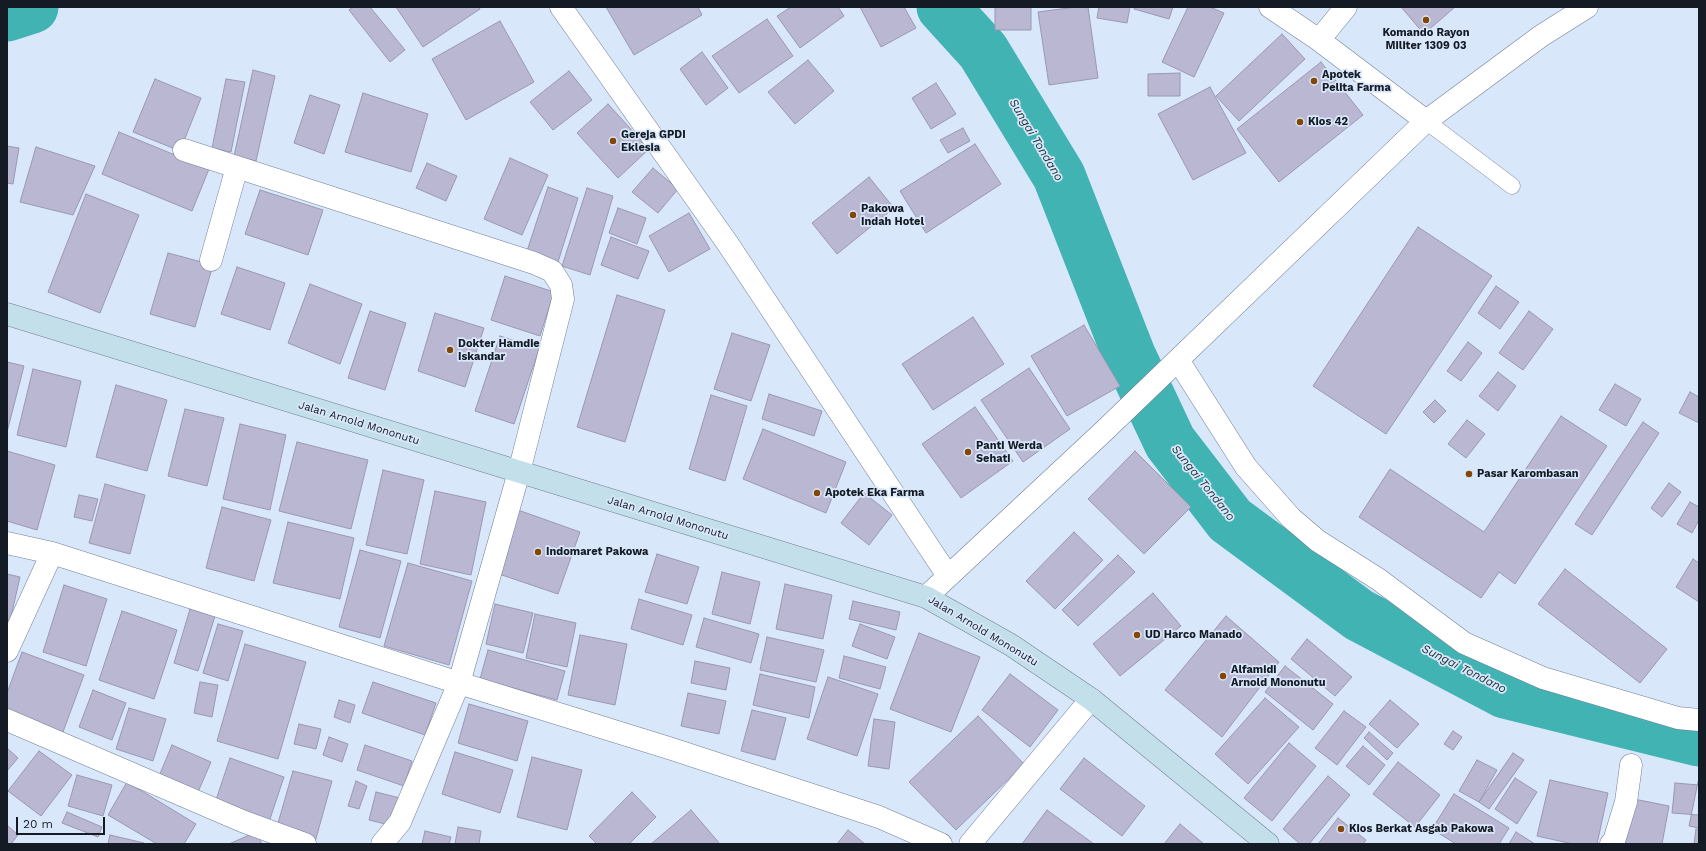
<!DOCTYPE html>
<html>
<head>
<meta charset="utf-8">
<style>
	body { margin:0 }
	#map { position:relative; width:1706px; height:851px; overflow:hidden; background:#d9e7fb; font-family:"Work Sans",sans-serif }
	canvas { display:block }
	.frame { position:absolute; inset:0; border:8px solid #151b24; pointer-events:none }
	.scale { position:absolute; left:16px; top:817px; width:89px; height:18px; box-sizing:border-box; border:2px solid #151b24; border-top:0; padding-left:5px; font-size:12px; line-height:14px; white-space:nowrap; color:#151b24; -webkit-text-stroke:3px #d9e7fb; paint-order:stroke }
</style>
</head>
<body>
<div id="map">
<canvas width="1706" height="851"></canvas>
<div class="frame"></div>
<div class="scale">20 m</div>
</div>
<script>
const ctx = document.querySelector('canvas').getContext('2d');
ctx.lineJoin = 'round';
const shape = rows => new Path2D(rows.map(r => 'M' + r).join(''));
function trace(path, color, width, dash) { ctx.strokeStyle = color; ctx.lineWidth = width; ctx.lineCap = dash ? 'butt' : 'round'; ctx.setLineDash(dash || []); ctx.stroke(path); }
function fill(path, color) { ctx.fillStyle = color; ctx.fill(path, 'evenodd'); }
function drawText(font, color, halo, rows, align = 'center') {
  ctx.font = font + ' "Work Sans",sans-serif'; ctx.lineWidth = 3.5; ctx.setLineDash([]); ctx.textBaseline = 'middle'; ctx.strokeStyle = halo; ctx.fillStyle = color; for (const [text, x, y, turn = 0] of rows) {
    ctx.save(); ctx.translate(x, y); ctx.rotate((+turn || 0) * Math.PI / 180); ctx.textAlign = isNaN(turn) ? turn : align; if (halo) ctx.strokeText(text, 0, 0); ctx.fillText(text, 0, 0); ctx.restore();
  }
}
const river = shape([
	[943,7,983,51,1059,176,1129,355,1170,442,1230,520,1359,615,1505,692,1699,740],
	[7,15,32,7]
]);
const building = shape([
	[353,7,370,7,405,50,390,62,349,10,353,7],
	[396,7,479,7,480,9,423,47,396,7],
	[606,7,698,7,702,15,634,55,606,7],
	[791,7,838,7,844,16,800,48,777,16,791,7],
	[860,7,904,7,916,28,881,47,860,7],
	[995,7,1031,7,1031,30,995,30,995,7],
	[1076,7,1088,7,1098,78,1049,85,1038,12,1076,7],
	[1099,7,1130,7,1127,23,1097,18,1099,7],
	[1134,7,1173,7,1169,19,1134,9,1134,7],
	[1188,7,1210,7,1224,13,1194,77,1162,62,1188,7],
	[1401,7,1455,7,1424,34,1401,7],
	[767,19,793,56,739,93,712,56,767,19],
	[500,21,534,82,466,120,432,59,500,21],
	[1282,34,1305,59,1239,121,1216,96,1282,34],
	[702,52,728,88,706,105,680,69,702,52],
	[808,60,834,91,795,124,768,92,808,60],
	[1321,62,1363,115,1279,182,1237,129,1321,62],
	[253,70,275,76,256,161,234,156,253,70],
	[569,71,592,100,553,130,530,102,569,71],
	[1180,73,1180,96,1148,96,1148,74,1180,73],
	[155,79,201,98,180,151,133,132,155,79],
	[226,79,245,82,231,152,212,148,226,79],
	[936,83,956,114,931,129,912,98,936,83],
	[1210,87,1246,153,1193,180,1158,114,1210,87],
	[363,93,428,114,411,172,345,152,363,93],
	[310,95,340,105,324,154,294,143,310,95],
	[608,104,649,149,618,178,577,133,608,104],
	[963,128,970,141,948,153,940,140,963,128],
	[119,132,209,169,192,211,102,174,119,132],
	[975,144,1001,184,926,233,900,191,975,144],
	[7,146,19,148,13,184,7,183,7,146],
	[36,147,95,166,73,215,20,202,36,147],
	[510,158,548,175,522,235,484,219,510,158],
	[427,163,457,176,446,201,416,188,427,163],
	[653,168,678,189,658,213,632,192,653,168],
	[869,177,894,208,837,254,812,223,869,177],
	[548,187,578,198,558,262,527,251,548,187],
	[587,188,613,196,590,275,562,266,587,188],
	[260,190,323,210,308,255,245,234,260,190],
	[86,194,139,215,100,313,48,292,86,194],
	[618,208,646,218,637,244,609,233,618,208],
	[689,213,710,249,669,272,649,236,689,213],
	[1418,227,1492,276,1386,434,1313,386,1418,227],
	[611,237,649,251,638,279,601,265,611,237],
	[168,253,213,265,195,327,150,314,168,253],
	[237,267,285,283,270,330,221,314,237,267],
	[505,276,554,292,540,336,491,320,505,276],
	[310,284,362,304,340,364,288,343,310,284],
	[1496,286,1519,302,1500,329,1478,313,1496,286],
	[617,295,665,310,625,442,577,427,617,295],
	[370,311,406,323,385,390,348,378,370,311],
	[1529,311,1553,329,1523,370,1499,353,1529,311],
	[435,313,484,328,465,387,418,371,435,313],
	[973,317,1004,364,933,410,902,364,973,317],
	[1084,325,1120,386,1067,416,1031,356,1084,325],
	[732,333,770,345,751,401,714,389,732,333],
	[500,336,539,349,514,424,475,411,500,336],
	[1468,342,1482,353,1461,381,1447,371,1468,342],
	[7,362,24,366,7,432,7,362],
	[1029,368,1070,429,1023,462,981,400,1029,368],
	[33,369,81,381,66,447,17,435,33,369],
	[1498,372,1516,386,1498,411,1479,396,1498,372],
	[1615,384,1641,399,1626,426,1599,410,1615,384],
	[116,385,167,400,147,471,96,457,116,385],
	[1690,392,1699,397,1699,423,1679,413,1690,392],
	[769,394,822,411,814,436,762,419,769,394],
	[711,395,747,406,725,481,689,469,711,395],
	[1435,400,1446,411,1434,423,1423,412,1435,400],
	[975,407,1013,461,961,498,922,444,975,407],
	[185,409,224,418,207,486,168,476,185,409],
	[1561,416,1607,446,1515,584,1499,572,1481,598,1359,517,1390,469,1484,532,1561,416],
	[1467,420,1485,434,1466,458,1448,444,1467,420],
	[1643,422,1659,433,1592,535,1575,524,1643,422],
	[240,424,286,435,270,510,223,499,240,424],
	[763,429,846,462,826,513,743,479,763,429],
	[297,442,368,460,351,529,279,511,297,442],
	[7,451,55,465,37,530,7,521,7,451],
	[1135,451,1191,507,1144,554,1088,499,1135,451],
	[383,470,424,480,407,554,366,545,383,470],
	[1669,483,1681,492,1662,517,1651,508,1669,483],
	[105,484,145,495,130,554,89,543,105,484],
	[435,491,486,502,471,575,420,564,435,491],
	[864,493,892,515,869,545,841,523,864,493],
	[79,495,98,499,92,521,74,517,79,495],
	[1690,502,1699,507,1699,520,1692,533,1677,524,1690,502],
	[222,507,271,520,254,581,206,568,222,507],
	[518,510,580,532,558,594,496,573,518,510],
	[288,522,354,538,340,599,273,583,288,522],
	[1074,532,1103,560,1055,609,1026,581,1074,532],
	[360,550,401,561,380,638,339,627,360,550],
	[657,554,699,567,687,604,645,592,657,554],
	[1118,555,1135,572,1078,626,1062,610,1118,555],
	[1693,559,1699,563,1699,602,1676,587,1693,559],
	[408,563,472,581,449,665,384,646,408,563],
	[1565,569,1667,649,1640,683,1538,604,1565,569],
	[722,572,760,582,750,624,712,614,722,572],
	[7,574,20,577,10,621,7,620,7,574],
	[785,584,832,595,823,639,776,629,785,584],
	[64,585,107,599,86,666,43,652,64,585],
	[1153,593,1181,626,1120,676,1093,644,1153,593],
	[639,599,692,615,683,645,631,629,639,599],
	[853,601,900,612,896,630,849,619,853,601],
	[495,604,533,613,523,653,486,644,495,604],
	[190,609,215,616,198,671,174,663,190,609],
	[122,611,177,630,154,699,99,680,122,611],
	[535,614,576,623,567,667,526,658,535,614],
	[1226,616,1279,662,1222,737,1165,690,1226,616],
	[704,618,759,634,751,663,696,647,704,618],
	[218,624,243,631,228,681,203,673,218,624],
	[860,624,895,637,887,659,852,646,860,624],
	[919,633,980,657,951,732,890,709,919,633],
	[580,635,627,644,615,705,568,695,580,635],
	[767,637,824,650,816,682,760,670,767,637],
	[1307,639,1352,677,1335,696,1291,659,1307,639],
	[245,644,306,662,278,759,217,741,245,644],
	[488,650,565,671,557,700,480,679,488,650],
	[22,652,84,675,63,732,7,712,7,693,22,652],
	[844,656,886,667,880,689,839,678,844,656],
	[695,661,730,668,726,690,691,683,695,661],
	[1285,666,1333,704,1313,730,1265,692,1285,666],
	[760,674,815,687,809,718,753,705,760,674],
	[1010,674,1058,710,1030,747,982,710,1010,674],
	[828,677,878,694,857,756,807,739,828,677],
	[200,682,218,685,212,717,194,713,200,682],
	[373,682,436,703,425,735,362,713,373,682],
	[93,690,126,703,112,740,79,727,93,690],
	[688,693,726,701,719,734,681,726,688,693],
	[1265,698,1299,727,1248,784,1215,754,1265,698],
	[339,700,355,705,350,723,334,717,339,700],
	[1390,700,1419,724,1397,748,1369,724,1390,700],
	[469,704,528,721,517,761,458,743,469,704],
	[129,708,166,719,153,761,116,749,129,708],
	[752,710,786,718,775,760,741,751,752,710],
	[1344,711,1366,727,1337,765,1315,748,1344,711],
	[978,716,1024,764,956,830,909,782,978,716],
	[874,719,895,722,889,769,868,766,874,719],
	[299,724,321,729,316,749,294,744,299,724],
	[1453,731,1462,737,1453,750,1444,744,1453,731],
	[1369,732,1393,753,1387,760,1364,738,1369,732],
	[329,737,348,744,342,762,323,755,329,737],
	[1289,743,1316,766,1272,821,1244,798,1289,743],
	[172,745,211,762,198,792,159,776,172,745],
	[365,745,412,761,404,786,357,770,365,745],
	[1363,746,1385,765,1369,785,1346,766,1363,746],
	[7,748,18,758,7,771,7,748],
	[39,751,72,775,41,816,8,791,39,751],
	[455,752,513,770,500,813,442,794,455,752],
	[1513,753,1524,760,1489,809,1479,802,1513,753],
	[532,757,582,770,567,830,517,817,532,757],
	[230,758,284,777,268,825,214,806,230,758],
	[1084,758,1145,806,1122,836,1060,789,1084,758],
	[1477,760,1497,770,1479,802,1459,791,1477,760],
	[1398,762,1440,795,1415,827,1373,794,1398,762],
	[293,771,332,781,315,842,276,830,293,771],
	[77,775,112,785,103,816,68,806,77,775],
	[1328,776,1350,795,1309,844,1300,844,1283,829,1328,776],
	[1515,778,1537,792,1517,824,1495,809,1515,778],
	[1550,780,1608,793,1597,844,1573,844,1537,836,1550,780],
	[356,781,367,786,359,809,348,806,356,781],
	[127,782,196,824,184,844,157,844,108,815,127,782],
	[1698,782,1699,783,1699,828,1689,826,1698,782],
	[1675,783,1699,785,1699,815,1672,813,1675,783],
	[376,792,400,798,393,826,369,820,376,792],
	[632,792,656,817,629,844,597,844,589,836,632,792],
	[1454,794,1509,828,1499,844,1456,844,1432,829,1454,794],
	[1634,799,1669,806,1662,844,1619,844,1634,799],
	[691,810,720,844,651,844,691,810],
	[1047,810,1094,844,1022,844,1047,810],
	[67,812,102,827,98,837,62,823,67,812],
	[1338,818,1366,840,1363,844,1318,844,1338,818],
	[1180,824,1204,844,1164,844,1180,824],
	[7,825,18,835,11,844,7,844,7,825],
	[458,827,481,831,479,844,455,844,458,827],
	[1696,829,1699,829,1699,844,1694,844,1696,829],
	[848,830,865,844,837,844,848,830],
	[425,831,451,837,449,844,422,844,425,831],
	[256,832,262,844,229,844,256,832],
	[1516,832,1535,844,1509,844,1516,832],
	[110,835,144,843,144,844,108,844,110,835]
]);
const lane = shape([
	[1426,121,1512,186]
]);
const street = shape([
	[561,7,728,244,948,576],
	[1270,7,1319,40,1426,121],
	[1319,40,1346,7],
	[184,150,534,263,552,271,561,285,563,299,519,472,459,683,400,822,382,844],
	[211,260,237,167],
	[1178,360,1246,467,1291,518,1318,541,1378,579,1464,643,1543,678,1678,718,1699,720],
	[7,543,52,553,459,683,672,749,879,817,941,844],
	[926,597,1104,431,1426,121,1541,36,1587,7],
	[7,651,52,553],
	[7,720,242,821,305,844],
	[970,844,1091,699],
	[1611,844,1614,841,1626,802,1631,765]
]);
const secondary = shape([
	[7,314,926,597,1011,645,1091,699,1268,844]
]);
const markers = [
	[1426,20,4,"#834604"],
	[1314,81,4,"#834604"],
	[1300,122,4,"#834604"],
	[613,141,4,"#834604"],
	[853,215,4,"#834604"],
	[450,350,4,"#834604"],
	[968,452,4,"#834604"],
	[1469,474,4,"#834604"],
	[817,493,4,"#834604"],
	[538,552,4,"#834604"],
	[1137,635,4,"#834604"],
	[1223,676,4,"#834604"],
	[1341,829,4,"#834604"]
];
const poiNames = [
	["Komando Rayon",1426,33,"center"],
	["Militer 1309 03",1426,46,"center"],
	["Apotek",1322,75],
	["Pelita Farma",1322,88],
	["Kios 42",1308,122],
	["Gereja GPDI",621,135],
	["Eklesia",621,148],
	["Pakowa",861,209],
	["Indah Hotel",861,222],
	["Dokter Hamdie",458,344],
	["Iskandar",458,357],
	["Panti Werda",976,446],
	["Sehati",976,459],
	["Pasar Karombasan",1477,474],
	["Apotek Eka Farma",825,493],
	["Indomaret Pakowa",546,552],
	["UD Harco Manado",1145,635],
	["Alfamidi",1231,670],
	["Arnold Mononutu",1231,683],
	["Kios Berkat Asgab Pakowa",1349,829]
];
const streetNames = [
	["Jalan Arnold Mononutu",359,423,17],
	["Jalan Arnold Mononutu",668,518,17],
	["Jalan Arnold Mononutu",983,631,31]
];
const waterNames = [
	["Sungai Tondano",1036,140,59],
	["Sungai Tondano",1203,483,51],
	["Sungai Tondano",1464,669,27]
];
trace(river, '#42b3b3', 53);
fill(building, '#bab7d3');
trace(building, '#9a97b2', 1);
trace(lane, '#707f96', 17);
trace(street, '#707f96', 23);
trace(secondary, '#707f96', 23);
trace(lane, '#fff', 16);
trace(street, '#fff', 22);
trace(secondary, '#c3dfea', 22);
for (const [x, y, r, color] of markers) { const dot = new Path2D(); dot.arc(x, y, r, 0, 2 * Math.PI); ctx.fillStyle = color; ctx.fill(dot); trace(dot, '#d9e7fb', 1.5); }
drawText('bold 11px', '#151b24', '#d9e7fb', poiNames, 'left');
drawText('11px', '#151b24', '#d9e7fb', streetNames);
drawText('italic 12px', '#183131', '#d9e7fb', waterNames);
</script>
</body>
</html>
